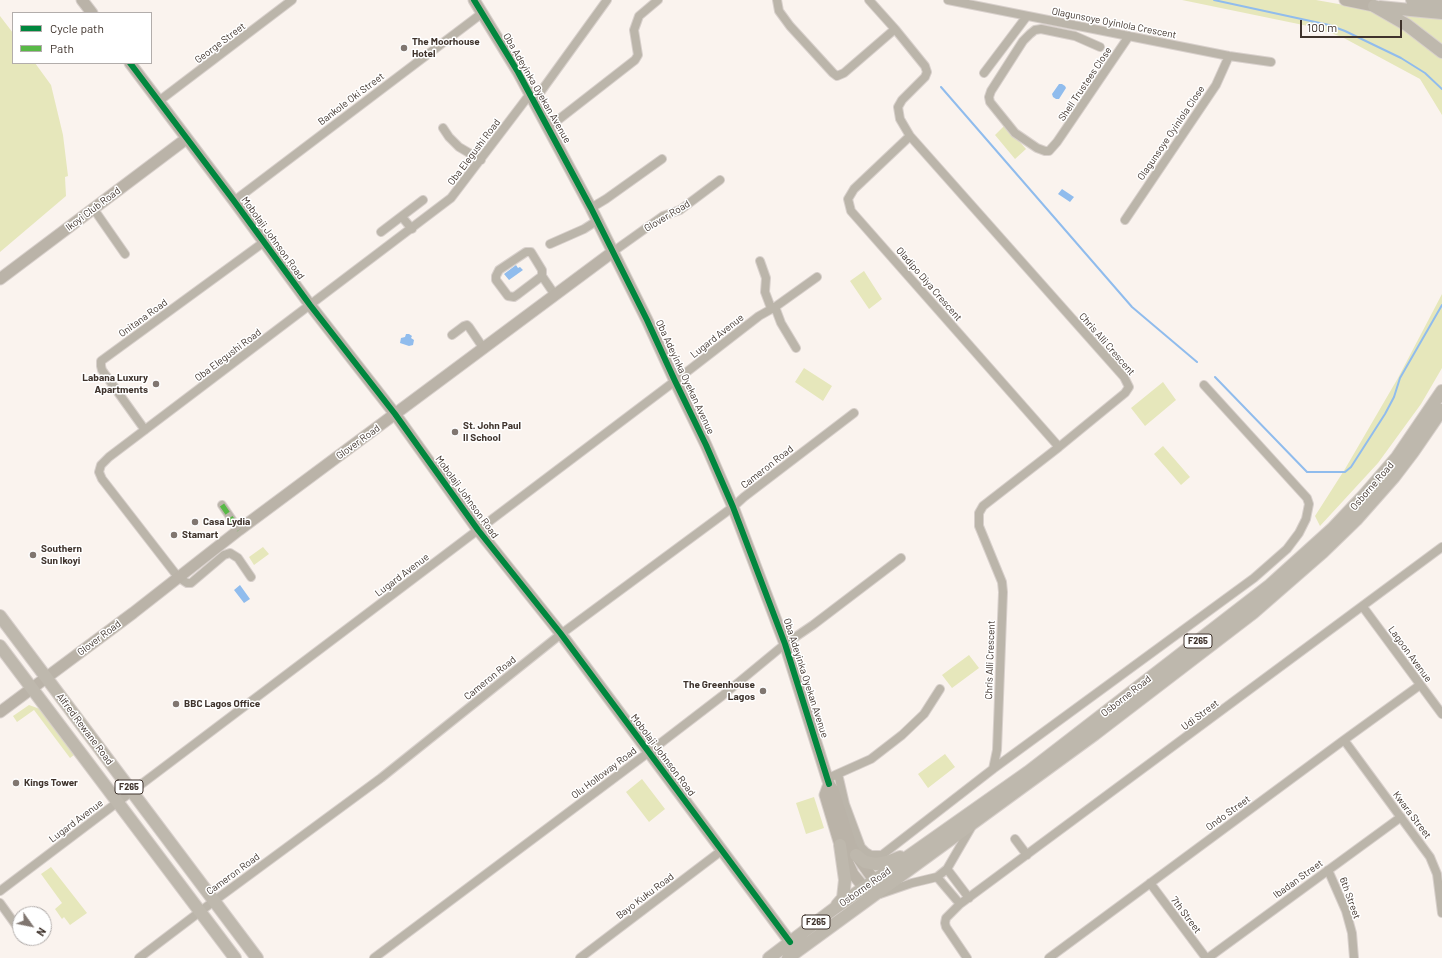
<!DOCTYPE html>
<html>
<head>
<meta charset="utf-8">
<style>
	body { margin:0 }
	#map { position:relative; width:1442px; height:958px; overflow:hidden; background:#faf3ee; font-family:Barlow,sans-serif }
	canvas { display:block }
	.legend { position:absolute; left:12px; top:12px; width:140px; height:52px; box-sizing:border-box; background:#fff; border:1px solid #b2adab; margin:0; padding:5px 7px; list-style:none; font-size:12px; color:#3f332c }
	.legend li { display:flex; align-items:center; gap:8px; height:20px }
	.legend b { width:20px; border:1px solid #b2adab }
	.north { position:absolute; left:12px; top:906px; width:40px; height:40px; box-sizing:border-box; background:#fff; border:1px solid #b2adab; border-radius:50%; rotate:123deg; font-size:11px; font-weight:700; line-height:16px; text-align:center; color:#3f332c }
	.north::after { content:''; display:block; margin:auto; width:14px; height:18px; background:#807670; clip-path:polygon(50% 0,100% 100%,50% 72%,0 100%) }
	.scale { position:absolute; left:1300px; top:20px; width:102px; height:18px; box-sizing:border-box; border:2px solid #3f332c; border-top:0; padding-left:5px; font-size:12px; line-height:14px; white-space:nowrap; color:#3f332c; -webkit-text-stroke:3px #fff; paint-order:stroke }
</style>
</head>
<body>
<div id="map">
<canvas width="1442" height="958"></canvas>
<ul class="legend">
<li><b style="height:5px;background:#00873e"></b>Cycle path</li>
<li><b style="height:5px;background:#58b947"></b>Path</li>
</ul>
<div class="north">N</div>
<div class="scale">100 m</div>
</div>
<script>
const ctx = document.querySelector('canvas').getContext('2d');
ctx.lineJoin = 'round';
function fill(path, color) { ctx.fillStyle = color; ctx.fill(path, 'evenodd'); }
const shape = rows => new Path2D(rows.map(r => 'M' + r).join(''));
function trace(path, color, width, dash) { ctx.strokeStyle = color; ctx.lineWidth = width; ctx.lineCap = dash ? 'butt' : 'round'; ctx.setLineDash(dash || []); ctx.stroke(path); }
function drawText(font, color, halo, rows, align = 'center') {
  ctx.font = font + ' Barlow,sans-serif'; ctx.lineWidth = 3; ctx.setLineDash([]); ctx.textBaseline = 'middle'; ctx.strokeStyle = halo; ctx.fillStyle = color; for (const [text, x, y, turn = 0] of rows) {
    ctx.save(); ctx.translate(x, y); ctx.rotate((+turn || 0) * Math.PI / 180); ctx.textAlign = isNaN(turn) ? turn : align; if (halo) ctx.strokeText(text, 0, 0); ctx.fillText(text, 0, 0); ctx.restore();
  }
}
const green = shape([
	[1182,0,1316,0,1400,15,1442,18,1442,115,1420,79,1342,37,1313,27],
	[0,16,13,33,13,63,35,63,51,85,63,135,68,176,65,177,66,196,0,252],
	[1005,125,1026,149,1015,159,995,135],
	[864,271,882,299,869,309,850,281],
	[1442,294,1442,368,1421,404,1378,463,1320,526,1315,516,1345,469,1398,378],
	[804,368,832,386,823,401,795,382],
	[1163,382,1176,400,1145,426,1131,408],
	[1163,446,1190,477,1181,485,1154,454],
	[263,547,269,554,254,565,249,557],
	[969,655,979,668,952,688,942,675],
	[29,705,40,709,74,755,70,758,34,710,17,722,13,716],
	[945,754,955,767,928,788,918,774],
	[642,779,665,809,649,822,626,792],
	[814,797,824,828,806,834,796,803],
	[51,867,87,913,70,925,64,917,62,919,55,909,62,903,41,874]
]);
const water = shape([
	[1059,84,1062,84,1065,86,1066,88,1059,99,1056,99,1053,97,1052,94],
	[1062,189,1074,197,1070,202,1058,194],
	[516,265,518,268,520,267,523,270,509,280,504,274],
	[406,334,409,334,412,336,411,338,414,340,413,345,409,346,400,343,401,338,405,337],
	[240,585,250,599,244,603,234,590]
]);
const stream = shape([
	[1214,0,1329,25,1345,31,1401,58,1425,73,1442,89],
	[941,87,1132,307,1197,362],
	[1215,377,1307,472,1345,472,1351,467,1385,414,1394,397,1400,378,1442,305]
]);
const street = shape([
	[777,0,779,11,790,26,833,73,837,76,844,73,895,29],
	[869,0,895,29,925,66,927,72,925,77,902,100,898,107,900,119,910,136,1124,377,1129,387,1125,393,1059,447,983,506,979,513,979,526,1002,582,1003,592,997,750,993,769],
	[948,0,1229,56,1271,62],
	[1100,47,1075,36,1041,29,1035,30,1030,34,1023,41,991,91,989,97,990,102,1015,133,1037,148,1045,151,1049,151,1057,142,1129,36],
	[984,73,1027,16],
	[159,101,292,0],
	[534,101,607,0],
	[549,127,635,60,638,55,634,30,639,16,658,0],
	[443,128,449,137,459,147,481,160],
	[910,136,854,189,848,199,851,211,1059,447],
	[234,201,481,14],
	[93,208,125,254],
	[591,208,606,199,662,159],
	[402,217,412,229],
	[1125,220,1216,85,1229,56],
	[381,232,423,200],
	[550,244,584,229,598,220],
	[614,251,663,216,680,210,720,180],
	[760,261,766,278,765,292,771,308],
	[542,276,517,295,514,297,508,296,496,280,496,276,499,270,526,252,531,252,542,270,542,276,555,295],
	[775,307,781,323,796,348],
	[452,335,464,326,467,325,469,327,484,349],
	[145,430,102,370,101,366,101,361,264,242],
	[222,505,239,530],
	[251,577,238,558,230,553,224,555,191,583,187,583,178,577,102,479,99,472,101,465,109,457,451,198,530,94],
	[1363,607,1442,714],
	[1344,740,1430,857,1437,874,1442,913],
	[838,774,845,804,861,847,866,852,871,855,882,855,993,769,1254,578,1287,549,1299,533,1306,519,1309,504,1307,498,1204,385],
	[833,776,871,759,902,735,924,714,940,689],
	[1015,839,1027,855],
	[947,869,969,898],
	[1328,870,1346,911,1352,933,1354,958],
	[937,877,960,904],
	[1150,883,1206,958],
	[0,891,675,381,759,316,775,307,817,277],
	[880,894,912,883,937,877,947,869,972,826],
	[0,903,18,928],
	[139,958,214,901,381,778,561,634,733,507,744,497,854,413],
	[374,958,649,752,722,696,785,644,813,625,901,558],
	[580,958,721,851],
	[967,958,946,927,945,923,946,918,960,904,1442,547],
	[1049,958,1344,740,1420,685],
	[1208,958,1401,817]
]);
const secondary = shape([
	[82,0,92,13],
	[474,0,518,72,591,208,647,320,675,381,706,445,733,507,785,644,829,784,833,790,851,846,856,855,879,887],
	[1345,0,1374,6],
	[130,63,234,201,310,305,395,414,478,530,561,634,790,942],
	[0,279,186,139],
	[0,712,133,613,239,530,614,251],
	[829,784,825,795,840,845,853,874,869,894]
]);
const primary = shape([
	[1412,0,1442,2],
	[1374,6,1407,25,1442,52],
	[1380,7,1442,13],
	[0,616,257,958],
	[0,646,235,958],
	[856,855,865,862,876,864,887,862,900,857],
	[837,905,843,898,845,880,840,845],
	[769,958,835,908,1028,772,1270,585,1332,529,1365,494,1397,457,1442,391],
	[788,958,1095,734,1253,613,1323,552,1356,520,1394,477,1413,452,1442,410]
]);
const quiet = shape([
	[222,505,239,530]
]);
const cycleway = shape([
	[474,0,518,72,591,208,647,320,675,381,706,445,733,507,785,644,829,784],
	[130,63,234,201,310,305,395,414,478,530,561,634,790,942]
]);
const markers = [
	[404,48,4,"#807670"],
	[156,384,4,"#807670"],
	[455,432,4,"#807670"],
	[195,522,4,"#807670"],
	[174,535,4,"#807670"],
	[33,555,4,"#807670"],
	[763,691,4,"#807670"],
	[176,704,4,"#807670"],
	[16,783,4,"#807670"]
];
const shields = [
	[1198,641,28],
	[129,787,28],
	[816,922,28]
];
const shieldNames = [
	["F265",1198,641],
	["F265",129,787],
	["F265",816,922]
];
const streetNames = [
	["Olagunsoye Oyinlola Crescent",1114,23,11],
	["George Street",220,43,-37],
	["Shell Trustees Close",1085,84,-56],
	["Oba Adeyinka Oyekan Avenue",537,88,60],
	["Bankole Oki Street",351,99,-37],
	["Olagunsoye Oyinlola Close",1171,133,-56],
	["Oba Elegushi Road",474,152,-53],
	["Ikoyi Club Road",93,209,-37],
	["Glover Road",667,216,-31],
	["Mobolaji Johnson Road",273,238,54],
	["Oladipo Diya Crescent",929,284,49],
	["Onitana Road",143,318,-36],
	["Lugard Avenue",717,336,-38],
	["Chris Alli Crescent",1107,344,49],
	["Oba Elegushi Road",228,355,-37],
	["Oba Adeyinka Oyekan Avenue",685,377,65],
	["Glover Road",358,442,-36],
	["Cameron Road",767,467,-38],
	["Osborne Road",1372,486,-49],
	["Mobolaji Johnson Road",467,497,54],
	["Lugard Avenue",402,575,-37],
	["Glover Road",99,638,-37],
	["Lagoon Avenue",1410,654,54],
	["Chris Alli Crescent",990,660,-88],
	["Cameron Road",490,678,-39],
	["Oba Adeyinka Oyekan Avenue",806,678,72],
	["Osborne Road",1126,696,-38],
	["Udi Street",1200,715,-37],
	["Alfred Rewane Road",85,729,53],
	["Mobolaji Johnson Road",663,755,53],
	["Olu Holloway Road",604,773,-37],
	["Ondo Street",1228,813,-36],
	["Kwara Street",1412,815,53],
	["Lugard Avenue",76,821,-37],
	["Cameron Road",233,874,-36],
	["Ibadan Street",1298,879,-36],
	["Osborne Road",865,887,-35],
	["Bayo Kuku Road",645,896,-37],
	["6th Street",1350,898,70],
	["7th Street",1186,915,53]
];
const poiNames = [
	["The Moorhouse",412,42],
	["Hotel",412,54],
	["Labana Luxury",148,378,"right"],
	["Apartments",148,390,"right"],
	["St. John Paul",463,426],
	["II School",463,438],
	["Casa Lydia",203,522],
	["Stamart",182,535],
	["Southern",41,549],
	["Sun Ikoyi",41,561],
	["The Greenhouse",755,685,"right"],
	["Lagos",755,697,"right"],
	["BBC Lagos Office",184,704],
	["Kings Tower",24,783]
];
fill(green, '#e6e7bb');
fill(water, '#90bced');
trace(stream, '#90bced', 2);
trace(street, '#d8d0cc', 10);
trace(secondary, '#d8d0cc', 13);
trace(primary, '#d8d0cc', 14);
trace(street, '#bbb5aa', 8);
trace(secondary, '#bab3a8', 11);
trace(primary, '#beb8ad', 12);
trace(quiet, '#58b947', 5, [10, 5]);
trace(cycleway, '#00873e', 6);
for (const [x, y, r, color] of markers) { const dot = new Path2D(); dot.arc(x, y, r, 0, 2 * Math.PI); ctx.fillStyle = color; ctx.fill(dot); trace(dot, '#fff', 1.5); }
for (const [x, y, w] of shields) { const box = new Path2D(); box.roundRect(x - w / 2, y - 7, w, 14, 3); ctx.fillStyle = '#fff'; ctx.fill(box); trace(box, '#3f332c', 1); }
drawText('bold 9px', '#3f332c', null, shieldNames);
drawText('10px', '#3f332c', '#fff', streetNames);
drawText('bold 10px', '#3f332c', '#fff', poiNames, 'left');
</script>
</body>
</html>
